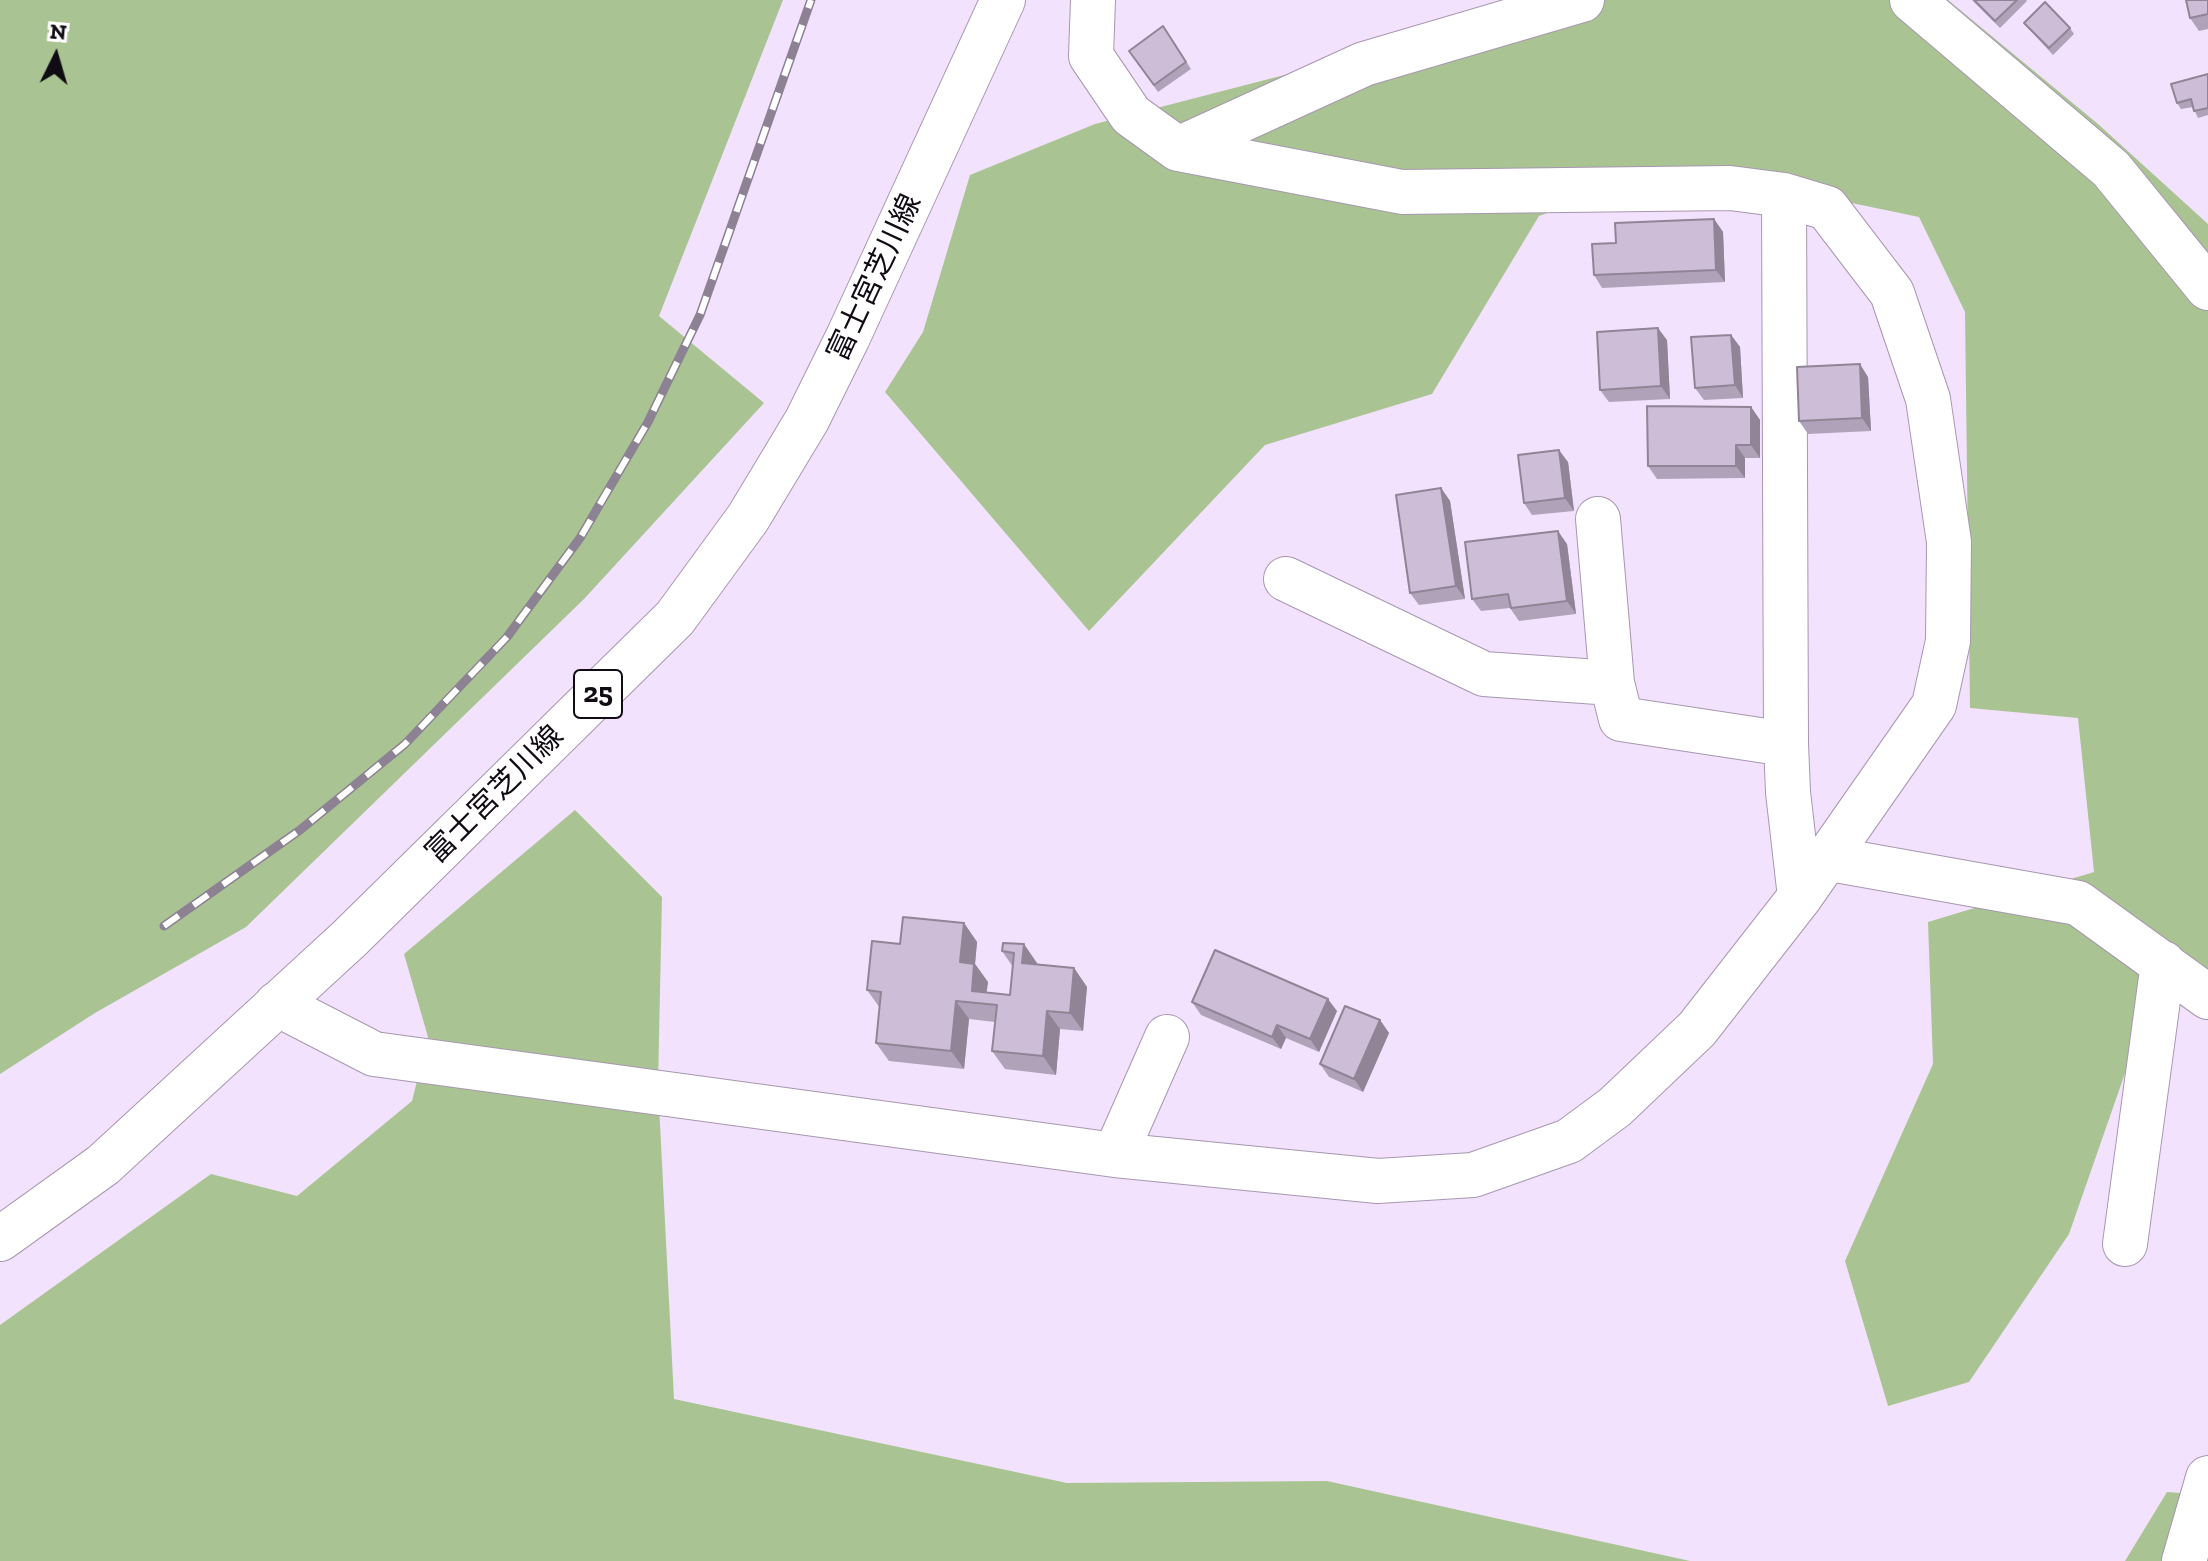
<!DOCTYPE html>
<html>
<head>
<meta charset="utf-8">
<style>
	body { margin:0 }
	#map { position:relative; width:2208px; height:1561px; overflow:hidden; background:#f3e2fd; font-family:"Zilla Slab",serif }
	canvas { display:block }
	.north { position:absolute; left:16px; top:16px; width:80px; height:80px; -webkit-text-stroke:6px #fff; paint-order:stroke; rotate:5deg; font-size:22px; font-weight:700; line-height:32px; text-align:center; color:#110b14 }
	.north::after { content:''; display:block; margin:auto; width:28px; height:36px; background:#110b14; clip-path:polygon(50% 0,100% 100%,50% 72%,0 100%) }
</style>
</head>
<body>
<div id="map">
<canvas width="2208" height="1561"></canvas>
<div class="north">N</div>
</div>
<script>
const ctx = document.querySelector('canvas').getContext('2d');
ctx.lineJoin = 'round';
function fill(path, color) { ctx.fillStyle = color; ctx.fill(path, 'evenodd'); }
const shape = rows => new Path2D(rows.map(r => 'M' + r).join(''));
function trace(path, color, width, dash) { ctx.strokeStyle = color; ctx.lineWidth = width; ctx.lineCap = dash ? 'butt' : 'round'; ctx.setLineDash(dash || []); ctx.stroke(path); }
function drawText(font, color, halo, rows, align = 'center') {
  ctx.font = font + ' "Zilla Slab","Noto Sans JP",serif'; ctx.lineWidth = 6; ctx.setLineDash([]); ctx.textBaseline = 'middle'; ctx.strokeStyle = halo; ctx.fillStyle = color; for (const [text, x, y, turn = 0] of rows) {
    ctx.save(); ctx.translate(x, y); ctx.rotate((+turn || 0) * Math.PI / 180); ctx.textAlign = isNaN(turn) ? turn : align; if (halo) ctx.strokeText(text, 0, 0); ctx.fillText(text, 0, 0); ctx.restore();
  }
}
const green = shape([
	[0,0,783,0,659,316,764,403,584,599,246,927,95,1013,0,1074],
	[1574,0,1948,0,2098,124,2208,224,2208,997,2163,964,2069,1234,1969,1382,1888,1406,1845,1261,1933,1064,1928,922,2094,872,2078,718,1970,708,1965,312,1919,217,1674,166,1539,216,1432,394,1265,445,1089,631,885,392,923,332,970,175,1095,124],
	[575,810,662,897,658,1085,674,1399,1067,1483,1327,1481,1690,1561,0,1561,0,1325,211,1174,297,1196,412,1101,428,1037,404,954],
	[2167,1492,2208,1495,2208,1561,2125,1561]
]);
const minor = shape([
	[1912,0,2111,169,2208,288],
	[1178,149,1364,64,1582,0],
	[1784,195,1786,744],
	[1598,519,1612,683],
	[1286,579,1484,674,1612,683,1621,719,1786,744,1788,792,1800,897],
	[1825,858,2078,903,2208,997],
	[277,1004,374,1054,1115,1155,1378,1181,1473,1175,1569,1141,1615,1107,1697,1029,1800,897,1934,705,1948,641,1949,542,1928,399,1892,293,1827,208,1784,195,1730,188,1402,192,1178,149,1131,115,1091,56,1093,0],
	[1115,1155,1167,1037],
	[2125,1244,2163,963],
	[2184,1561,2208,1478]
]);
const major = shape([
	[0,1239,103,1165,350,938,675,618,748,518,807,420,848,337,1003,0]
]);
const rail = shape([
	[164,926,300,830,405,744,507,637,580,538,648,422,700,315,811,0]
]);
const wall = shape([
	[1972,0,2026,0,2027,1,2000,28],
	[2208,0,2208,29,2199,31,2190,18],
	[2024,23,2070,28,2074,34,2053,55,2029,29],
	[1163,26,1191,69,1158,92,1129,51],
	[2208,74,2208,115,2198,118,2193,107,2181,109,2177,103],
	[1714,219,1723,232,1725,282,1602,288,1594,275,1616,243],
	[1731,335,1740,347,1743,398,1704,400,1695,388],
	[1667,340,1670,399,1609,402,1600,390],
	[1868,377,1871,431,1808,434,1799,421],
	[1751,407,1760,420,1760,458,1745,458,1745,478,1657,479,1648,466],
	[1568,462,1574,511,1532,515,1524,503],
	[1441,488,1450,501,1465,599,1419,605,1410,593],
	[1567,544,1576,614,1519,621,1510,608,1481,611,1472,599],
	[964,923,977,942,975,964,988,982,986,992,1010,995,1013,967,1002,951,1003,943,1037,963,1037,964,1074,968,1087,987,1083,1031,1060,1029,1056,1075,1005,1069,992,1051,995,1022,969,1019,964,1069,889,1061,876,1043,880,1008,867,990,900,944],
	[1192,1002,1337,1011,1319,1052,1286,1038,1281,1049,1201,1015],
	[1380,1020,1389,1033,1363,1092,1329,1077,1320,1064]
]);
const shadedWall = shape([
	[1714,219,1723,232,1725,282,1716,270],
	[1658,328,1667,340,1670,399,1661,386],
	[1731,335,1740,347,1743,398,1735,385],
	[1860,364,1868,377,1871,431,1862,418],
	[1751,407,1760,420,1760,458,1751,445],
	[1736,445,1745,458,1745,478,1736,466],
	[1559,450,1568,462,1574,511,1565,498],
	[1441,488,1450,501,1465,599,1456,586],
	[1558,531,1567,544,1576,614,1567,601],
	[964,923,977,942,975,964,988,982,985,1004,972,991,960,962],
	[1024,944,1037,963,1035,982,1022,963],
	[1074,968,1087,987,1083,1031,1070,1013],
	[1328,999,1337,1011,1319,1052,1310,1039],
	[956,1001,969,1019,964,1069,951,1051],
	[1047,1011,1060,1029,1056,1075,1043,1056],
	[1380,1020,1389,1033,1363,1092,1354,1079],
	[1277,1025,1286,1038,1281,1049,1272,1037]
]);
const building = shape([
	[1974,0,2017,0,1995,21,1974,0],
	[2186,0,2208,0,2208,14,2190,18,2186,0],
	[2045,2,2070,28,2049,48,2024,23,2045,2],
	[1163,26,1186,62,1154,85,1129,51,1163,26],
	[2208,74,2208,108,2194,111,2191,99,2177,103,2171,84,2208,74],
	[1714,219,1716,270,1594,275,1592,244,1616,243,1615,223,1714,219],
	[1658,328,1661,386,1600,390,1597,332,1658,328],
	[1731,335,1735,385,1695,388,1691,337,1731,335],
	[1860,364,1862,418,1799,421,1797,367,1860,364],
	[1647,406,1751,407,1751,445,1736,445,1736,466,1648,466,1647,406],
	[1559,450,1565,498,1524,503,1518,455,1559,450],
	[1441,488,1456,586,1410,593,1396,495,1441,488],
	[1558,531,1567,601,1511,608,1508,594,1472,599,1465,542,1558,531],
	[903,917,964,923,960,962,974,964,972,991,1010,995,1014,953,1002,951,1003,943,1024,944,1022,963,1074,968,1070,1013,1047,1011,1043,1056,992,1051,997,1005,956,1001,951,1051,876,1043,881,992,867,990,872,941,900,944,903,917],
	[1215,950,1328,999,1310,1039,1277,1025,1272,1037,1192,1002,1215,950],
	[1345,1006,1380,1020,1354,1079,1320,1064,1345,1006]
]);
const shields = [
	[598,694,48]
];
const shieldNames = [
	["25",598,694]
];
const streetNames = [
	["富士宮芝川線",875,278,-65],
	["富士宮芝川線",495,795,-45]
];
fill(green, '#a9c492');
trace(minor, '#a797b0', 46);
trace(major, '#a797b0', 46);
trace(minor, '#fff', 44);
trace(major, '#fff', 44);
trace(rail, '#8d8194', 9);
trace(rail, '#fff', 6, [18]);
fill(wall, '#b0a3b9');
fill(shadedWall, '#908496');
fill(building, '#cdbdd7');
trace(building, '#908496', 2);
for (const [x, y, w] of shields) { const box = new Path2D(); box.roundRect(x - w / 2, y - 24, w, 48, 6); ctx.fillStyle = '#fff'; ctx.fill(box); trace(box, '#110b14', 2); }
drawText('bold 28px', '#110b14', null, shieldNames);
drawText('30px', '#110b14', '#fff', streetNames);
</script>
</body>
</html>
